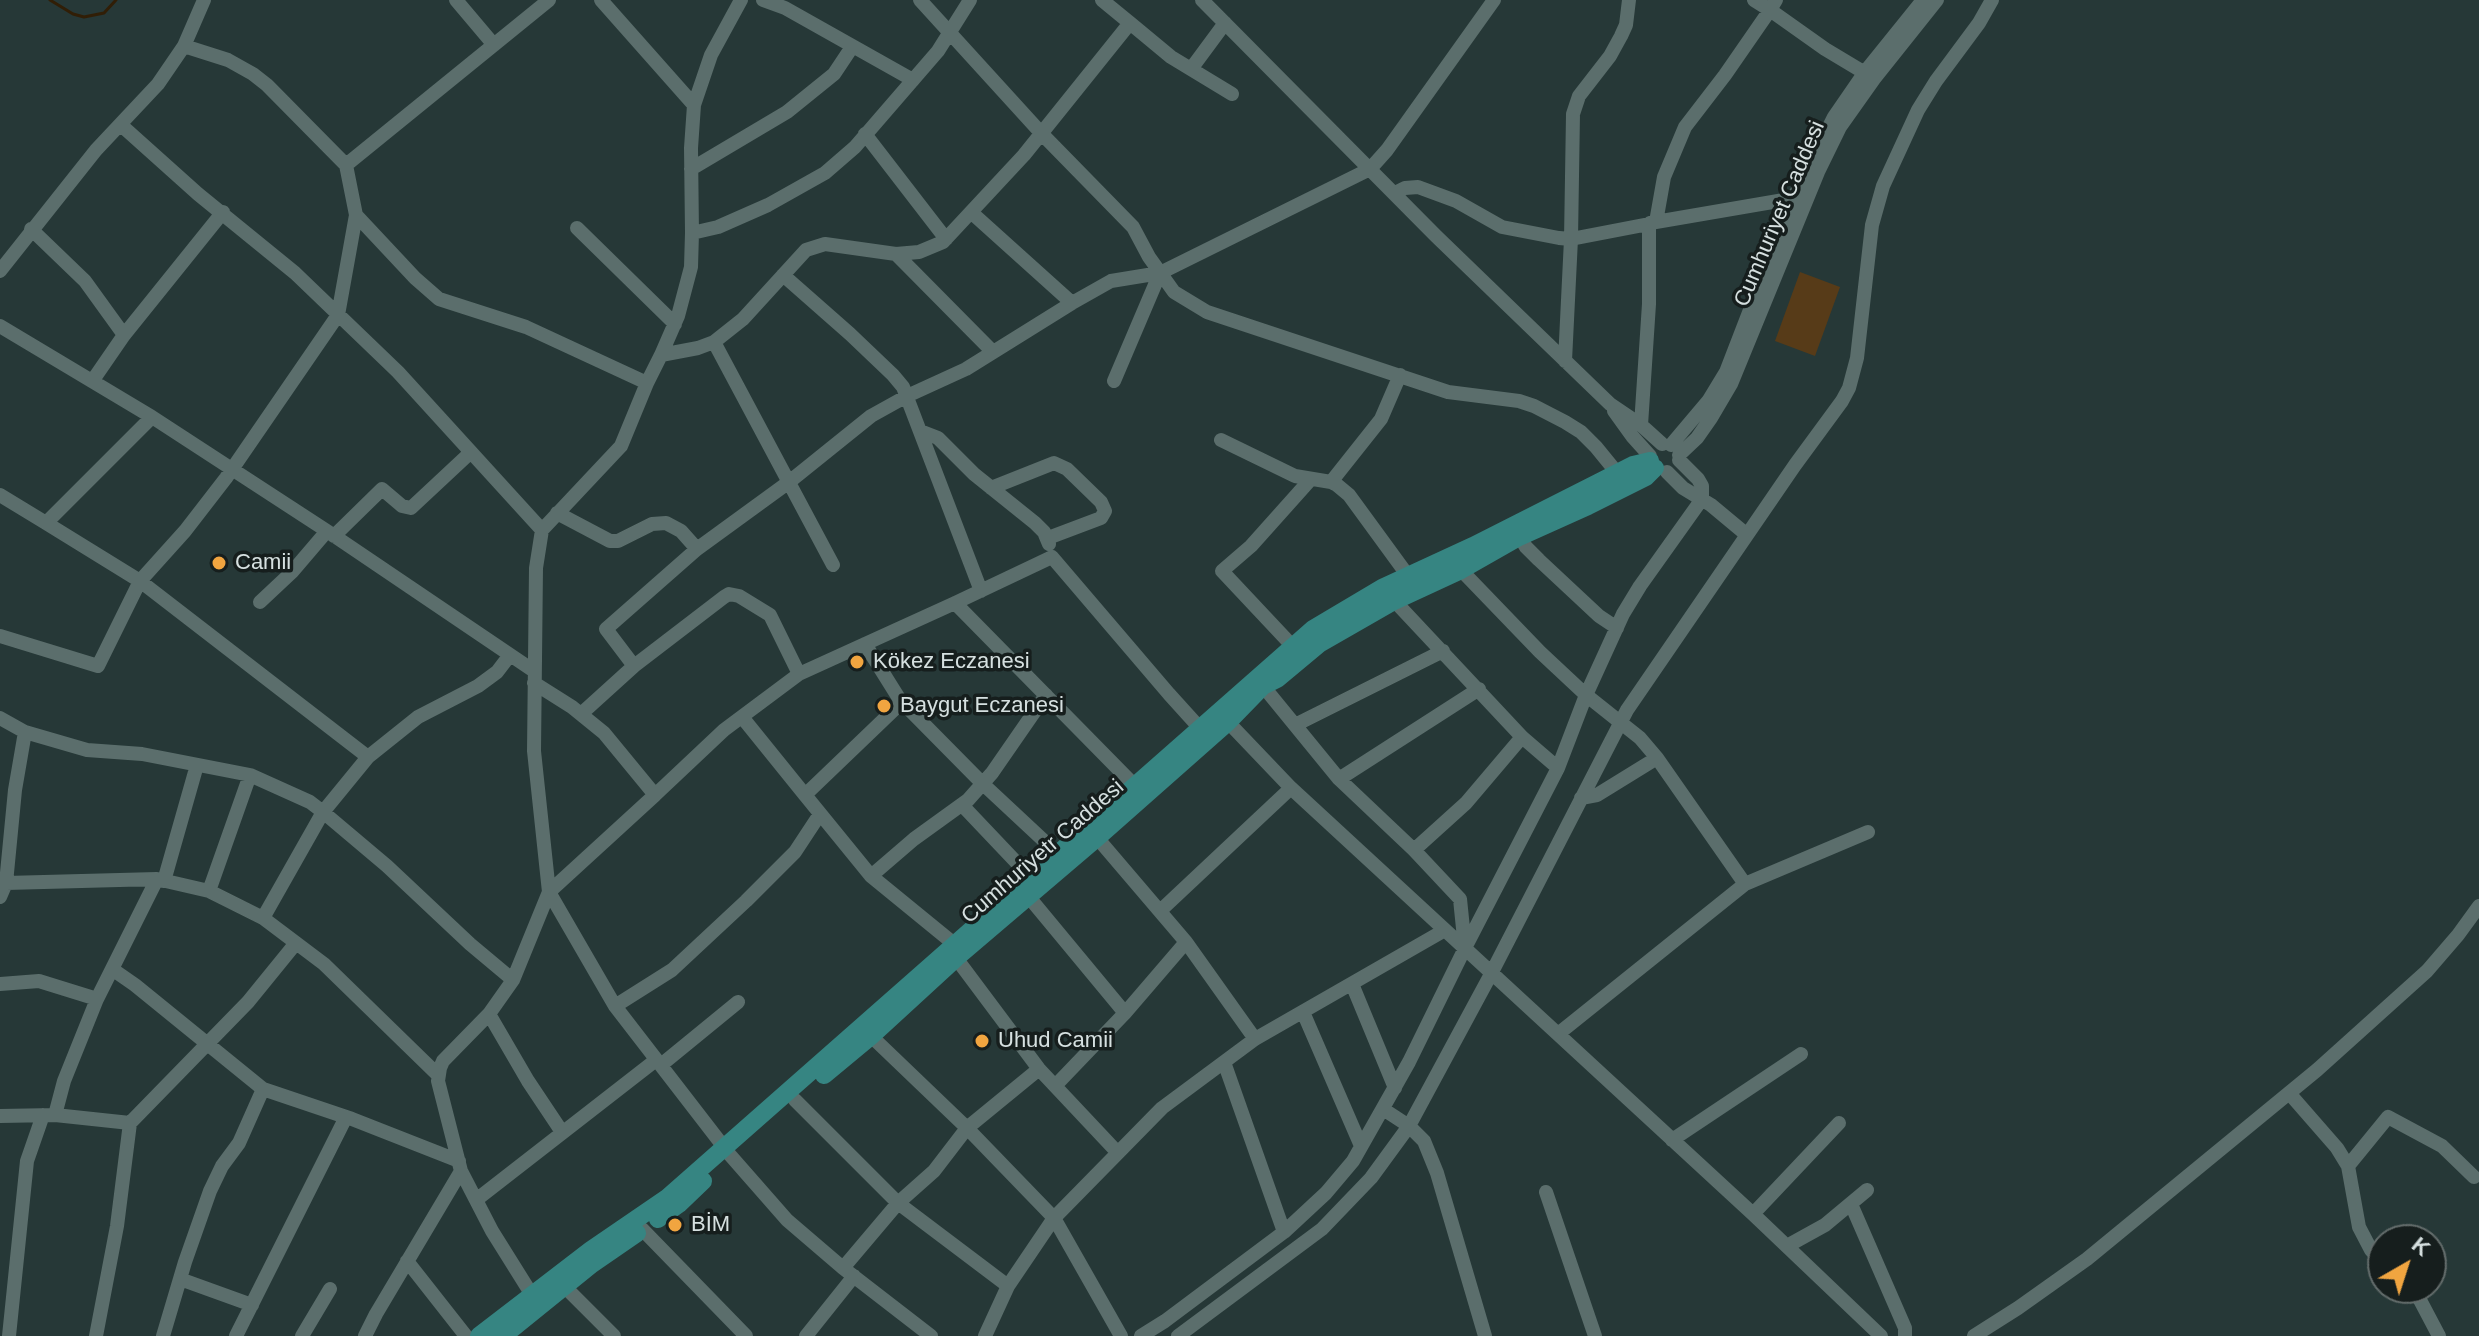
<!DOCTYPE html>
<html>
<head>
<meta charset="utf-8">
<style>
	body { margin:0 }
	#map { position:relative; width:2479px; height:1336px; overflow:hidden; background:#263837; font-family:Helvetica,sans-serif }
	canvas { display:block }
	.north { position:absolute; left:2367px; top:1224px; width:80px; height:80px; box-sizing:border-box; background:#161e1d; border:2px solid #636c6b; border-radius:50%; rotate:39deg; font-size:22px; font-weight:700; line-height:32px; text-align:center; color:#d6e0e0 }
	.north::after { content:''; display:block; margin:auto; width:28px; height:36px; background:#f1a540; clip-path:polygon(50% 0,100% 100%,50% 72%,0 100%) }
</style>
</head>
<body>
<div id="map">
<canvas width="2479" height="1336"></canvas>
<div class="north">K</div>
</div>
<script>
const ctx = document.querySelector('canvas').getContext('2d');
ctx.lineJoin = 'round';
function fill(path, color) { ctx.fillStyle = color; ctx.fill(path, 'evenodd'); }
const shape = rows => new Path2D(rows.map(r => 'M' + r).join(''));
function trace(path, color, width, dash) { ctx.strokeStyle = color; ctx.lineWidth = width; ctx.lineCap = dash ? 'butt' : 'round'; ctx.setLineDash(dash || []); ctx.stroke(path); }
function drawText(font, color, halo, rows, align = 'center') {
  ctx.font = font + ' Helvetica,sans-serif'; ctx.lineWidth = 7; ctx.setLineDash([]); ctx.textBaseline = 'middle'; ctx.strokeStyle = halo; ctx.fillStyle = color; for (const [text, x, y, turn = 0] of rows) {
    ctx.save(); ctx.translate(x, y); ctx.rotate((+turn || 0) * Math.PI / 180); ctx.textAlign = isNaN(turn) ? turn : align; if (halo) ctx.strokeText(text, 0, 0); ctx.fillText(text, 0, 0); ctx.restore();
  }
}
const green = shape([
	[1800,272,1840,287,1815,356,1775,341]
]);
const stream = shape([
	[50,0,73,14,84,17,104,13,116,0]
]);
const minor = shape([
	[456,0,494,45],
	[601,0,694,105],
	[741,0,711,55,694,105,691,148,692,233,718,227,768,205,825,173,855,147,938,51,970,0],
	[763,0,785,8,913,80],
	[920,0,1042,134,1133,227,1149,257,1174,292,1207,312,1448,392,1519,401,1534,406,1565,422,1581,432,1596,447,1618,474],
	[1202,0,1436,236,1610,404,1641,425,1662,444],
	[1776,0,1770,10,1825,49,1870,76],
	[1130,23,1171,57,1232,94],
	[1191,69,1225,23],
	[121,125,198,194,295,273,398,372,542,530],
	[865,134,946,239],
	[346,165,549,0],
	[691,169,787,112,834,74,852,47],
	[1395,193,1405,188,1418,187,1456,201,1502,227,1559,238,1571,239,1649,224,1649,304,1641,425],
	[356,215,415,278,439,299,526,327,647,383,621,446,542,530,536,568,534,751,549,892,615,1006,730,1155,787,1220,843,1268,931,1336],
	[1656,222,1664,177,1685,127,1725,75,1770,10,1754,0],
	[1650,223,1784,200,1799,202],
	[577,228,675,324],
	[31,229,85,281,124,335,223,212],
	[896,254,993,352],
	[0,271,96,150,158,84,184,46,204,0],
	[783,275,850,334,893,375,903,387,981,591],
	[1072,303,1111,281,1160,273,1370,169,1387,150,1494,0],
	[0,326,152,417,327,531,534,671],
	[714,342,743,319,806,250,825,244,896,254,919,252,943,242,1024,155,1130,23,1102,0],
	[661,355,678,316,691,267,692,233],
	[1565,361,1571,239,1573,114,1579,96,1610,56,1621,36,1626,25,1629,0],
	[93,380,124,335],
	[1114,381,1160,273],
	[647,383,661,355,698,348,714,342,833,565],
	[1614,411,1632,436,1650,456],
	[920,431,938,438,974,474,1035,523,1044,532,1049,544],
	[1221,440,1295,476,1331,482,1337,485,1349,495,1414,584],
	[1671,445,1709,400,1726,372,1792,201,1834,117,1865,72,1923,0],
	[1679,455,1697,438,1711,418,1731,384,1818,172,1840,127,1874,79,1937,0],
	[1667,472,1683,488,1711,505,1747,535],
	[1331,482,1381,419,1400,375],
	[991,488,1054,463,1067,469,1101,502,1105,511,1101,518,1048,538],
	[0,495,46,523,152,417],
	[557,513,610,541,618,541,652,524,666,523,681,531,697,549],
	[1515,529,1526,547,1539,560,1599,616,1617,628],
	[334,536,382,489,402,506,411,508,471,452],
	[1461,570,1540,652,1586,695,1640,738,1657,758,1745,884,1558,1034],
	[1388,594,1522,737,1558,768],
	[260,602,292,572,327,531],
	[955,603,1135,786],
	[0,636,98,666,140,581,46,523],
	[865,644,900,700,983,784,1057,853],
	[1299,653,1222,571,1251,546,1310,480],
	[634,666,606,629,697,549,789,482,871,416,907,396,966,369,1072,303,972,213],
	[799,674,955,603,1052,557,1169,694,1207,736],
	[534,683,572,707,604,733,655,795,549,892,513,980,489,1014,443,1061,440,1068,438,1081,461,1171,492,1231,537,1303],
	[1263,686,1339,779,1414,850,1460,899,1465,948],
	[581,714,634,666,724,597,729,594,739,596,770,615,799,674,724,730,655,795],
	[742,717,805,795,902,702],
	[0,718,25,732,15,790,6,883,0,882],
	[1228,722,1291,788,1753,1214,1881,1336],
	[1295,725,1443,651],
	[25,732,87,750,142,754,250,775,310,802,323,812,368,757,140,581,185,531,226,478,338,315,356,215,346,165,267,85,253,74,228,60,184,46],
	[368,757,418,717,478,686,497,672,510,655],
	[1339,779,1479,689],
	[805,795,871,876,953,943,956,958,1039,1069,1118,1153],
	[1581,798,1597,795,1657,758],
	[962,805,1036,883],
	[1093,833,1186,942,1255,1039],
	[1414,850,1466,803,1522,737],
	[871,876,914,839,968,800,992,773,1046,695],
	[157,879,209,891,263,918,324,964,438,1075],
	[164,881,197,765],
	[1745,884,1868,832],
	[209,891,250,775],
	[1028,896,1125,1013],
	[0,897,6,883,157,879,97,999,39,981,0,984],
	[1160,911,1291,788],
	[263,918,323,812,387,866,470,944,513,980],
	[112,969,135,985,263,1089,352,1119,459,1161],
	[1352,984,1395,1088],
	[615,1006,672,970,746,901,795,852,820,814],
	[1303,1012,1361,1146],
	[489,1014,528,1081,562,1132],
	[871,1036,967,1128,1054,1218,1121,1336],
	[1224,1062,1284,1232],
	[661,1065,738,1002],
	[1055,1086,1125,1013,1186,942],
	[2289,1093,2337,1148,2348,1166,2359,1227,2371,1250,2383,1263],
	[795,1100,898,1203,1008,1286],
	[1383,1109,1409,1126,1424,1141,1437,1173,1485,1336],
	[55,1115,130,1123,117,1226,96,1336],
	[0,1116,55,1115,64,1081,97,999],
	[130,1123,248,1002,296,943],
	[1672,1140,1801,1054],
	[2348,1166,2388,1117,2442,1146,2474,1177],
	[1546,1192,1595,1336],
	[476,1200,656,1060],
	[1851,1204,1905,1328,1905,1336],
	[1753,1214,1839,1123],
	[642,1229,746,1336],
	[1787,1246,1825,1225,1867,1190],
	[407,1261,466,1336],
	[843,1268,898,1203,934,1171,967,1128,1039,1069],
	[180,1279,252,1305],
	[558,1280,614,1336],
	[2411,1288,2420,1300,2439,1336],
	[9,1336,27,1161,43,1115],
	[163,1336,185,1262,210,1191,222,1166,239,1143,263,1089],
	[236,1336,346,1117],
	[302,1336,330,1289],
	[365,1336,376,1314,461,1171],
	[806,1336,854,1276],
	[985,1336,1008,1286,1054,1218,1162,1108,1255,1039,1445,930],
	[1141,1336,1165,1321,1284,1232,1326,1193,1353,1161,1409,1062,1465,948,1558,768,1586,695,1623,614,1640,586,1702,499,1702,486,1698,479,1679,460],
	[1178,1336,1322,1229,1371,1178,1409,1126,1491,974,1627,710,1795,465,1842,401,1849,388,1857,358,1872,225,1883,186,1918,110,1936,81,1979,23,1992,0],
	[1974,1336,2018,1308,2087,1259,2317,1070,2427,971,2458,935,2479,906]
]);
const major = shape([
	[824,1075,871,1036,956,958,1098,837,1228,722,1263,686,1277,679,1319,644,1394,601,1461,570,1519,537,1588,506,1646,477,1655,468],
	[658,1219,679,1204,703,1181],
	[479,1336,591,1250,667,1198,1313,629,1382,588,1473,546,1633,465,1650,461],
	[503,1336,592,1264,637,1233]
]);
const markers = [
	[219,563,8,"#f1a540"],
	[857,662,8,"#f1a540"],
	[884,706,8,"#f1a540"],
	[982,1041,8,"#f1a540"],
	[675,1225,8,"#f1a540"]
];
const streetNames = [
	["Cumhuriyet Caddesi",1780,214,-67],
	["Cumhuriyetr Caddesi",1043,852,-41]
];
const poiNames = [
	["Camii",235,563],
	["Kökez Eczanesi",873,662],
	["Baygut Eczanesi",900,706],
	["Uhud Camii",998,1041],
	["BİM",691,1225]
];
fill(green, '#573b18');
trace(stream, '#311e06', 3);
trace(minor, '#5b6e6c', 14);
trace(major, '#368582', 18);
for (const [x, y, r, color] of markers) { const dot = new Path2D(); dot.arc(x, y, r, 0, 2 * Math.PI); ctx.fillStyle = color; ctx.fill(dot); trace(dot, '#161e1d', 3); }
drawText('22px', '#d6e0e0', '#161e1d', streetNames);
drawText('22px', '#d6e0e0', '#161e1d', poiNames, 'left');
</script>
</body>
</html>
